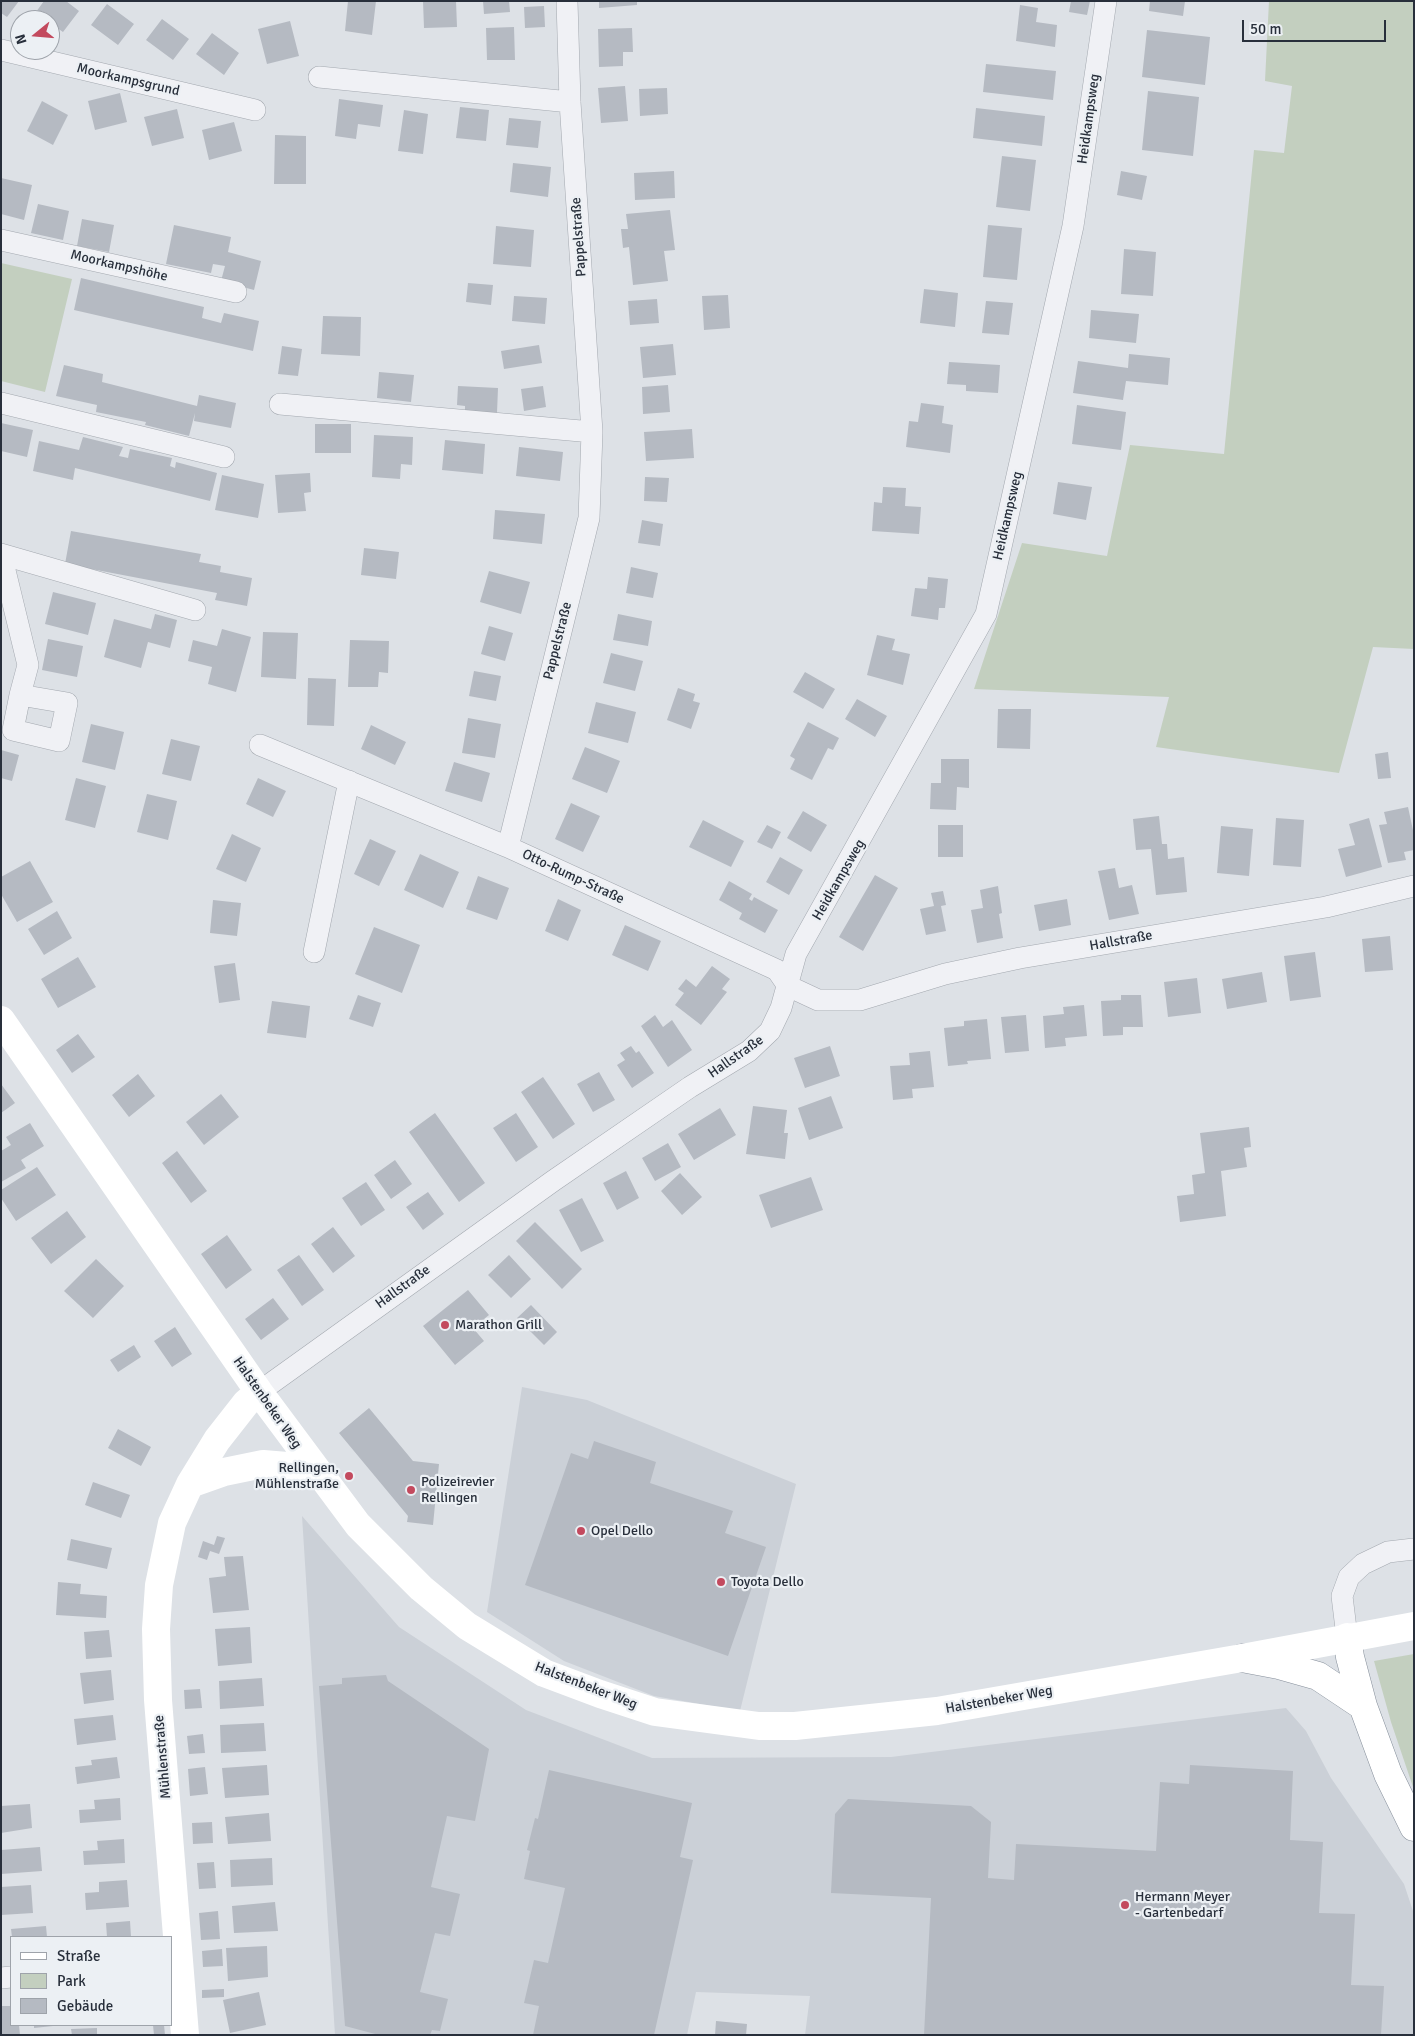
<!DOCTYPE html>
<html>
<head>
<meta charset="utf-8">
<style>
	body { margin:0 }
	#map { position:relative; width:1415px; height:2036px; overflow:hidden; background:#dde1e6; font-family:Signika,sans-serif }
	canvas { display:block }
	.frame { position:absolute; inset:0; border:2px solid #282f3b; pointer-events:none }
	.legend { position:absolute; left:10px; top:1936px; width:162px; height:90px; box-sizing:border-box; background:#ecf0f4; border:1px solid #9ea3aa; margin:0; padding:6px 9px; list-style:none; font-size:15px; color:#282f3b }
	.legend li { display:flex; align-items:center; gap:10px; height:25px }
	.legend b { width:25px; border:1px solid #9ea3aa }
	.north { position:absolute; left:10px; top:10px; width:50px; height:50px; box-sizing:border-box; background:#ecf0f4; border:1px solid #9ea3aa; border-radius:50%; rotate:253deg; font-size:14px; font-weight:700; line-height:20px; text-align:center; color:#282f3b }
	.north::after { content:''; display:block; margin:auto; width:18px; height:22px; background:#c34a5e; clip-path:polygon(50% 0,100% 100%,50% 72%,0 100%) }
	.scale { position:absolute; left:1242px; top:20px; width:144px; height:22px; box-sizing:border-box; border:2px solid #282f3b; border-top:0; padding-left:6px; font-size:15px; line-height:18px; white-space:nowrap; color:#282f3b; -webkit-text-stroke:4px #ecf0f4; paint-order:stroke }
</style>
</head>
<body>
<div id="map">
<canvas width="1415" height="2036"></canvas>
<div class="frame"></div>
<ul class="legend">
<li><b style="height:6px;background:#fff"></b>Straße</li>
<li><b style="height:14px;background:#c3cfbf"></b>Park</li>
<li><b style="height:14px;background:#b5bac2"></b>Gebäude</li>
</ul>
<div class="north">N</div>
<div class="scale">50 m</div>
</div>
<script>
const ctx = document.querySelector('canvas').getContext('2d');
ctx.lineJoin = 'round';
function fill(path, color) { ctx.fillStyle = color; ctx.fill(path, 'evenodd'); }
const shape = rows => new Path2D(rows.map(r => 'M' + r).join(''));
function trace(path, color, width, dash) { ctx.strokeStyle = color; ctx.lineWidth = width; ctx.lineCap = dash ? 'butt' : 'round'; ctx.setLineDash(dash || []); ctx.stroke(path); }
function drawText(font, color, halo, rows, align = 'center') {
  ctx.font = font + ' Signika,sans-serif'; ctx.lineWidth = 4.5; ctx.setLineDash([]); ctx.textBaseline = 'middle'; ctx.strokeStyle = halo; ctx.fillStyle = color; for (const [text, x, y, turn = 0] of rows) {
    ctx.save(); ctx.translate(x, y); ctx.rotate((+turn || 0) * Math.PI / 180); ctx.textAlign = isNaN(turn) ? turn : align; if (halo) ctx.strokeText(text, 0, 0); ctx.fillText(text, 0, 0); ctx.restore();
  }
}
const built = shape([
	[522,1387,587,1400,796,1484,740,1711,654,1696,564,1661,487,1612],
	[302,1516,399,1627,526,1710,652,1758,891,1757,1286,1708,1306,1731,1331,1778,1404,1884,1414,1914,1414,2035,805,2035,810,1996,696,1992,687,2035,335,2035]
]);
const green = shape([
	[1269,1,1414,1,1414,649,1373,647,1339,773,1156,747,1169,697,974,689,1022,543,1107,556,1130,445,1224,454,1254,150,1284,153,1292,86,1265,81],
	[1,263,72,279,45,392,1,381],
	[1414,1654,1414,1790,1391,1722,1374,1661]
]);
const building = shape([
	[1,1,19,1,7,17,1,13],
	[44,1,66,1,79,11,63,32,50,23,50,20,46,20,36,12],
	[348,1,376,1,372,35,345,31],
	[423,1,456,1,457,27,424,28],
	[483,1,509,1,510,12,484,14],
	[599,1,637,1,637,5,599,8],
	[1071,1,1090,1,1087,15,1069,12],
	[1150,1,1185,1,1183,16,1149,11],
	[107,4,134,24,118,45,91,25],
	[1020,5,1038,8,1036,22,1057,25,1055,47,1016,41],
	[544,6,545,27,525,28,524,7],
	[162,19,189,39,173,60,146,40],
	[290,21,299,56,267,64,258,29],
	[514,27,515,60,487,60,486,28],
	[632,28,633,52,623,52,623,66,599,67,598,29],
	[1147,30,1210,37,1205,85,1142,77],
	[212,33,239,53,224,75,196,54],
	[986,64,1056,71,1053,100,983,92],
	[625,86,628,121,601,123,598,88],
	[667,88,668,114,640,116,639,89],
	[1148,91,1199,97,1193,156,1142,150],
	[120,93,127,122,95,130,88,101],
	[339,99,383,105,380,127,358,124,356,139,335,136],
	[42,101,68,115,53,145,27,131],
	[460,107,489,110,486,141,456,138],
	[976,108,1045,116,1042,146,973,138],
	[177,109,184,138,152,146,144,117],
	[404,110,428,114,423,154,398,151],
	[509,118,541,121,538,148,506,145],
	[234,122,242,151,209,160,202,130],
	[275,135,306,136,306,184,274,184],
	[1002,156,1036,160,1030,211,996,207],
	[513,163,551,167,548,197,510,192],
	[674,171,675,198,635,200,634,173],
	[1121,171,1147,176,1142,200,1117,195],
	[1,178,32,185,24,220,1,214],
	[38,204,69,211,63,240,31,233],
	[670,210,675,250,664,251,668,281,633,285,629,247,623,248,621,229,628,229,626,214],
	[82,219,114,225,109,252,77,246],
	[174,225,231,237,228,252,261,261,254,290,221,281,225,266,213,264,211,273,166,264],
	[988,225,1022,228,1017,280,983,277],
	[496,226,534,230,531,267,493,264],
	[1124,249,1156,252,1153,296,1121,294],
	[81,278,204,307,202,318,221,323,224,313,259,321,253,351,74,310],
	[468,283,493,285,491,305,466,302],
	[924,289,958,293,955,327,920,323],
	[728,295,730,328,704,330,702,296],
	[514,296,547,298,545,324,512,321],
	[657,299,659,323,630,325,628,301],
	[986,301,1013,303,1009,335,982,333],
	[1091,310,1139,314,1136,343,1089,338],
	[323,316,361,317,360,356,321,354],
	[673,344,676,375,643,378,640,347],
	[539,345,542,363,504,369,501,351],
	[282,346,302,349,298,376,278,374],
	[1129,354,1170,358,1168,385,1126,381,1123,400,1073,393,1078,361,1128,368],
	[949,362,1000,365,998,393,966,391,966,385,947,384],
	[64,365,103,374,102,382,197,406,199,395,236,403,231,428,194,421,195,413,189,436,145,425,146,422,96,412,97,405,56,396],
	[379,372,414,375,411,402,377,398],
	[668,385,670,412,643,414,642,387],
	[458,386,498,388,497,413,465,412,465,406,457,405],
	[543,386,546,407,524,411,521,389],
	[921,403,944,406,942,423,953,425,950,453,906,447,909,421,918,422],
	[1077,405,1126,412,1121,450,1072,444],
	[1,423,33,430,27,457,1,451],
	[315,424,351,424,351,453,315,453],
	[692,429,694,458,646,461,644,432],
	[374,435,413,437,412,465,401,464,400,479,372,477],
	[83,437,123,447,119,456,128,458,130,449,172,458,170,466,175,468,176,462,217,473,210,501,75,468,73,480,33,471,39,441,79,450],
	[445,440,485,444,483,474,442,470],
	[519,447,563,452,560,481,516,476],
	[310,473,311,492,304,493,306,511,278,513,275,475],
	[222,475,264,484,258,518,215,510],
	[645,477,669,478,667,502,644,501],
	[1058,482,1092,487,1086,520,1053,514],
	[883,487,906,488,905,506,921,507,919,534,872,531,874,502,882,503],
	[495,510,545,514,542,544,493,539],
	[642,520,663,524,660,546,638,543],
	[71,531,201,554,199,562,221,566,220,572,252,578,247,606,215,600,217,593,65,564],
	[364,548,399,552,396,579,361,575],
	[631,567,658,573,653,598,626,593],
	[489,571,530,582,521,614,480,602],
	[928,577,948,579,945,608,939,608,938,620,911,616,915,588,927,589],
	[53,592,96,603,88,635,45,624],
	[155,614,177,620,170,648,148,642,141,668,104,657,114,619,151,629],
	[618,614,652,621,648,646,613,640],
	[489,626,513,633,505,661,481,654],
	[222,629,251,637,236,692,208,684,212,667,188,661,193,640,217,646],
	[263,632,298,633,296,679,261,677],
	[877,635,895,639,892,650,910,654,903,685,867,675],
	[48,639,83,646,77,677,42,670],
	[350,640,389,641,388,673,379,672,378,687,348,687],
	[611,653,643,661,635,691,603,683],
	[474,671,501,676,496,701,469,696],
	[805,672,835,689,823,709,793,692],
	[308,678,336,679,334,726,307,725],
	[678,688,695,694,693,701,700,703,691,729,667,720],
	[857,699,887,716,875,737,845,719],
	[596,702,636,712,628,743,588,733],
	[998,709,1031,709,1030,749,997,748],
	[468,718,501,724,495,758,462,753],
	[808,722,839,738,833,750,828,748,812,780,790,769,795,759,790,756],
	[91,724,124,732,115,770,82,762],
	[371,725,406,742,395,765,361,749],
	[171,739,200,746,191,781,162,774],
	[585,747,620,761,607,793,572,779],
	[1,750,19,755,12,781,1,778],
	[1388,752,1391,778,1378,779,1375,754],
	[941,759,969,759,969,788,957,787,956,810,930,809,931,783,941,783],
	[454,762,490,773,482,802,445,791],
	[76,778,106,786,95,828,65,820],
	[258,778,286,791,273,817,246,804],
	[147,794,177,801,168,840,137,832],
	[571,803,600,816,583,852,555,839],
	[1408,807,1414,835,1414,850,1404,852,1406,860,1388,863,1379,825,1387,824,1384,812],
	[803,811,827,825,811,852,787,838],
	[1159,816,1162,844,1167,844,1168,859,1184,857,1187,892,1156,895,1151,849,1136,850,1133,819],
	[1276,818,1304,820,1301,867,1273,865],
	[1369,818,1382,867,1346,877,1338,849,1355,845,1349,824],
	[703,820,744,841,731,867,689,847],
	[767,825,781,832,772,849,757,842],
	[938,825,963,825,963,857,938,857],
	[1221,826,1253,829,1249,876,1217,873],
	[232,834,261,848,246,882,216,869],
	[370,839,396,851,379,886,354,874],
	[420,854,459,872,443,908,404,890],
	[780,857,803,870,789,895,766,882],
	[30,861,53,902,17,922,1,894,1,877],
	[1115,868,1119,888,1132,885,1139,914,1109,920,1098,871],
	[875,875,898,888,863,951,839,937],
	[478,876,509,888,497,920,466,909],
	[729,881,752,894,749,899,752,901,754,897,778,910,765,933,739,919,742,913,719,900],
	[998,886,1002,913,999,914,1003,938,977,943,971,910,983,908,980,890],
	[943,891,946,905,941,906,946,931,926,935,920,909,934,906,931,893],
	[558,899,581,910,568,941,545,931],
	[1067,899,1071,925,1039,931,1034,905],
	[213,900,241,903,237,936,210,933],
	[57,911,72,938,44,955,28,929],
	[625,925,661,941,648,971,612,955],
	[374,927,420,945,402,993,355,974],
	[1390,936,1393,970,1365,972,1362,939],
	[1315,952,1321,997,1290,1001,1284,956],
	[78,957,96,987,58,1008,41,979],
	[235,963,240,1000,219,1003,214,966],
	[712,966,730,979,722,989,727,992,701,1025,675,1005,684,993,678,989,686,979,696,987],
	[1262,972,1267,1002,1227,1009,1222,979],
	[1197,978,1201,1013,1168,1017,1164,982],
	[358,995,381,1003,373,1027,349,1019],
	[1121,995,1141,995,1143,1027,1123,1027,1123,1035,1103,1036,1101,1001,1121,1000],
	[272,1001,310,1006,306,1038,267,1033],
	[1084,1005,1087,1036,1065,1038,1066,1046,1045,1048,1043,1016,1064,1014,1063,1007],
	[655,1015,663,1027,672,1020,692,1050,668,1067,641,1026],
	[1026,1015,1029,1051,1005,1053,1001,1017],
	[987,1019,991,1059,967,1061,968,1064,948,1066,944,1028,964,1026,964,1021],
	[78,1034,95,1057,72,1073,56,1050],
	[631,1046,636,1053,639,1051,654,1073,632,1088,617,1065,625,1060,620,1053],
	[830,1046,840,1076,805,1088,794,1058],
	[930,1051,934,1087,912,1089,913,1098,893,1100,890,1066,910,1065,909,1053],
	[599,1072,615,1100,593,1112,577,1084],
	[138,1074,155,1096,129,1117,112,1095],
	[543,1077,575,1124,553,1139,521,1092],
	[1,1084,15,1103,1,1113],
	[221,1094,239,1117,204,1145,186,1122],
	[831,1096,843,1128,809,1140,798,1108],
	[753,1106,787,1110,784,1133,788,1133,785,1159,746,1154],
	[720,1108,736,1135,694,1160,678,1134],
	[435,1113,485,1183,459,1202,409,1132],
	[516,1113,538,1147,516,1162,493,1128],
	[30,1123,44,1146,21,1160,26,1168,1,1182,1,1151,11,1145,6,1137],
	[1249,1127,1251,1147,1244,1148,1247,1167,1221,1171,1226,1216,1180,1222,1177,1196,1194,1194,1192,1175,1205,1173,1200,1133],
	[668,1143,681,1167,655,1181,642,1158],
	[177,1151,207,1191,191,1203,162,1163],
	[395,1160,412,1184,391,1199,374,1175],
	[37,1167,56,1195,16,1221,1,1198,1,1190],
	[626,1171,639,1198,617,1210,603,1183],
	[680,1173,702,1197,682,1215,661,1191],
	[811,1177,823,1210,771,1228,759,1195],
	[366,1182,385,1210,361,1226,342,1198],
	[428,1192,444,1214,423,1230,406,1207],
	[582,1198,604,1241,581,1252,559,1210],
	[67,1211,86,1237,51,1264,31,1238],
	[535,1222,582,1269,562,1289,516,1241],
	[333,1227,355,1256,333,1273,311,1244],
	[227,1235,252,1270,226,1289,201,1254],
	[299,1255,324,1290,302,1306,277,1270],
	[509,1255,531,1279,511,1298,488,1275],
	[96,1259,124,1286,93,1318,64,1291],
	[468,1290,489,1315,473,1328,484,1341,455,1365,423,1326],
	[273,1298,289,1319,261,1340,245,1319],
	[531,1305,557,1332,544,1345,517,1318],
	[175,1327,192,1354,172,1367,154,1341],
	[134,1345,141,1357,118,1372,110,1360],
	[369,1408,413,1461,439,1464,433,1525,407,1522,408,1516,339,1433],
	[118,1429,151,1447,141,1466,108,1448],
	[594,1441,656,1462,650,1483,733,1511,725,1533,766,1547,728,1656,525,1585,571,1453,588,1459],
	[93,1482,130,1495,121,1518,85,1505],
	[217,1536,225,1538,219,1554,210,1551,207,1560,198,1557,203,1541,214,1545],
	[71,1539,112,1548,107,1569,67,1560],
	[243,1556,249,1610,213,1613,209,1578,226,1576,224,1557],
	[58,1582,81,1584,80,1594,107,1596,106,1618,56,1615],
	[250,1627,252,1663,218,1666,215,1629],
	[109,1630,112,1657,86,1659,84,1632],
	[111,1670,114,1700,84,1704,80,1673],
	[386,1675,388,1681,489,1749,475,1821,447,1816,431,1887,460,1894,450,1936,435,1933,420,1992,448,1999,440,2031,432,2030,430,2035,379,2035,345,2026,319,1686,342,1684,342,1678],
	[262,1678,264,1706,220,1709,219,1681],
	[200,1689,202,1708,185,1709,184,1690],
	[113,1715,116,1740,77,1745,74,1719],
	[264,1723,266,1751,221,1753,220,1725],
	[203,1734,205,1753,189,1754,187,1736],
	[117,1757,120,1778,77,1784,75,1767,92,1765,91,1760],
	[267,1765,269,1795,225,1798,222,1768],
	[1190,1765,1293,1771,1290,1840,1323,1842,1319,1913,1355,1914,1351,1985,1384,1986,1381,2035,924,2035,931,1898,831,1893,835,1814,848,1799,971,1806,991,1822,988,1878,1014,1880,1016,1844,1156,1851,1160,1782,1189,1784],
	[205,1767,208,1794,190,1796,188,1769],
	[549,1770,692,1803,680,1857,693,1860,654,2035,533,2035,539,2006,524,2003,534,1960,548,1963,565,1888,524,1879,530,1851,527,1850,535,1818,538,1819],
	[120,1798,121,1820,80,1823,79,1810,95,1809,94,1800],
	[30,1804,32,1828,1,1833,1,1806],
	[269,1813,271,1841,228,1844,225,1817],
	[212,1822,213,1843,193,1844,192,1823],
	[124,1839,125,1863,84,1865,83,1851,98,1850,97,1841],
	[40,1847,42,1871,1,1874,1,1850],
	[272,1858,273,1885,231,1887,230,1860],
	[214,1862,216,1888,199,1889,197,1863],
	[127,1880,129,1907,86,1910,85,1893,99,1892,99,1882],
	[31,1885,33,1913,1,1915,1,1887],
	[275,1902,278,1931,234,1933,232,1906],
	[218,1911,220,1939,201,1940,199,1913],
	[130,1921,131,1937,107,1937,106,1923],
	[46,1926,47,1937,12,1937,11,1929],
	[267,1946,268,1977,228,1981,226,1948],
	[222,1949,223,1966,203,1967,202,1951],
	[224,1989,224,1997,202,1998,202,1990],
	[259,1992,266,2025,230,2033,223,2000],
	[1,2006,11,2006,11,2025,19,2025,20,2035,1,2035],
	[716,2021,747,2024,746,2035,715,2035],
	[34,2025,53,2025,53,2026,34,2028],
	[153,2025,164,2025,165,2035,154,2035],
	[97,2028,97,2035,72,2035,71,2029]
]);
const street = shape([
	[1,50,255,110],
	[319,77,570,102],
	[1,240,236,292],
	[1,403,224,457],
	[280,404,592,432],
	[1,554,28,665,20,695,13,730,59,741,67,703,20,695],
	[1,554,195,610],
	[260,745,508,847,777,970,788,986,818,1000,860,1000,945,974,1020,958,1326,907,1414,886],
	[508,847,589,518,592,432,570,102,567,1],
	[314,952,349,781],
	[259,1392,553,1181,690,1087,749,1051,770,1031,781,1008,796,954,986,614,1073,226,1106,1],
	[1347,1637,1342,1596,1349,1577,1363,1564,1388,1552,1414,1549],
	[1,1978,11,1977]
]);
const secondary = shape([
	[1,1020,259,1392,358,1525,421,1588,467,1626,544,1673,600,1694,655,1712,759,1726,795,1726,937,1711,1242,1658,1414,1626],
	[190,1484,224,1472,263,1464,299,1467,317,1473],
	[185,2035,158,1700,156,1629,159,1585,172,1523,190,1484,217,1440,246,1403,259,1392]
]);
const highway = shape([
	[1347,1637,1350,1657,1363,1706,1388,1774,1414,1827],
	[1242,1658,1279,1665,1318,1676,1363,1706]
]);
const markers = [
	[445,1325,5,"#c34a5e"],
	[349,1476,5,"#c34a5e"],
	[411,1490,5,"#c34a5e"],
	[581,1531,5,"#c34a5e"],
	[721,1582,5,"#c34a5e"],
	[1125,1905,5,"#c34a5e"]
];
const streetNames = [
	["Moorkampsgrund",128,80,13],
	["Heidkampsweg",1089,119,-82],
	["Pappelstraße",579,237,-94],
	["Moorkampshöhe",119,266,13],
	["Heidkampsweg",1008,516,-77],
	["Pappelstraße",558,641,-76],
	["Otto-Rump-Straße",573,877,25],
	["Heidkampsweg",839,880,-60],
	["Hallstraße",1121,941,-10],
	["Hallstraße",736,1057,-35],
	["Hallstraße",403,1287,-36],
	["Halstenbeker Weg",267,1403,55],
	["Halstenbeker Weg",586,1686,21],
	["Halstenbeker Weg",999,1700,-10],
	["Mühlenstraße",163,1757,-95]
];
const poiNames = [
	["Marathon Grill",455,1325],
	["Rellingen,",339,1468,"right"],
	["Mühlenstraße",339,1484,"right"],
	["Polizeirevier",421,1482],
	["Rellingen",421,1498],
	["Opel Dello",591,1531],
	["Toyota Dello",731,1582],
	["Hermann Meyer",1135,1897],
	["- Gartenbedarf",1135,1913]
];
fill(built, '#cbd0d7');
fill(green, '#c3cfbf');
fill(building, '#b5bac2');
trace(street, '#a3a8af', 22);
trace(highway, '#868f9b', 29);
trace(street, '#f0f1f5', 21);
trace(secondary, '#fff', 28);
trace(highway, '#fff', 28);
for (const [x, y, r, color] of markers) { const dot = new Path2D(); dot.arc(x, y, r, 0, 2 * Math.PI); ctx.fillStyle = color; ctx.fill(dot); trace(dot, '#ecf0f4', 2); }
drawText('14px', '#282f3b', '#ecf0f4', streetNames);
drawText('14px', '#282f3b', '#ecf0f4', poiNames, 'left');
</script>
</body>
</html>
